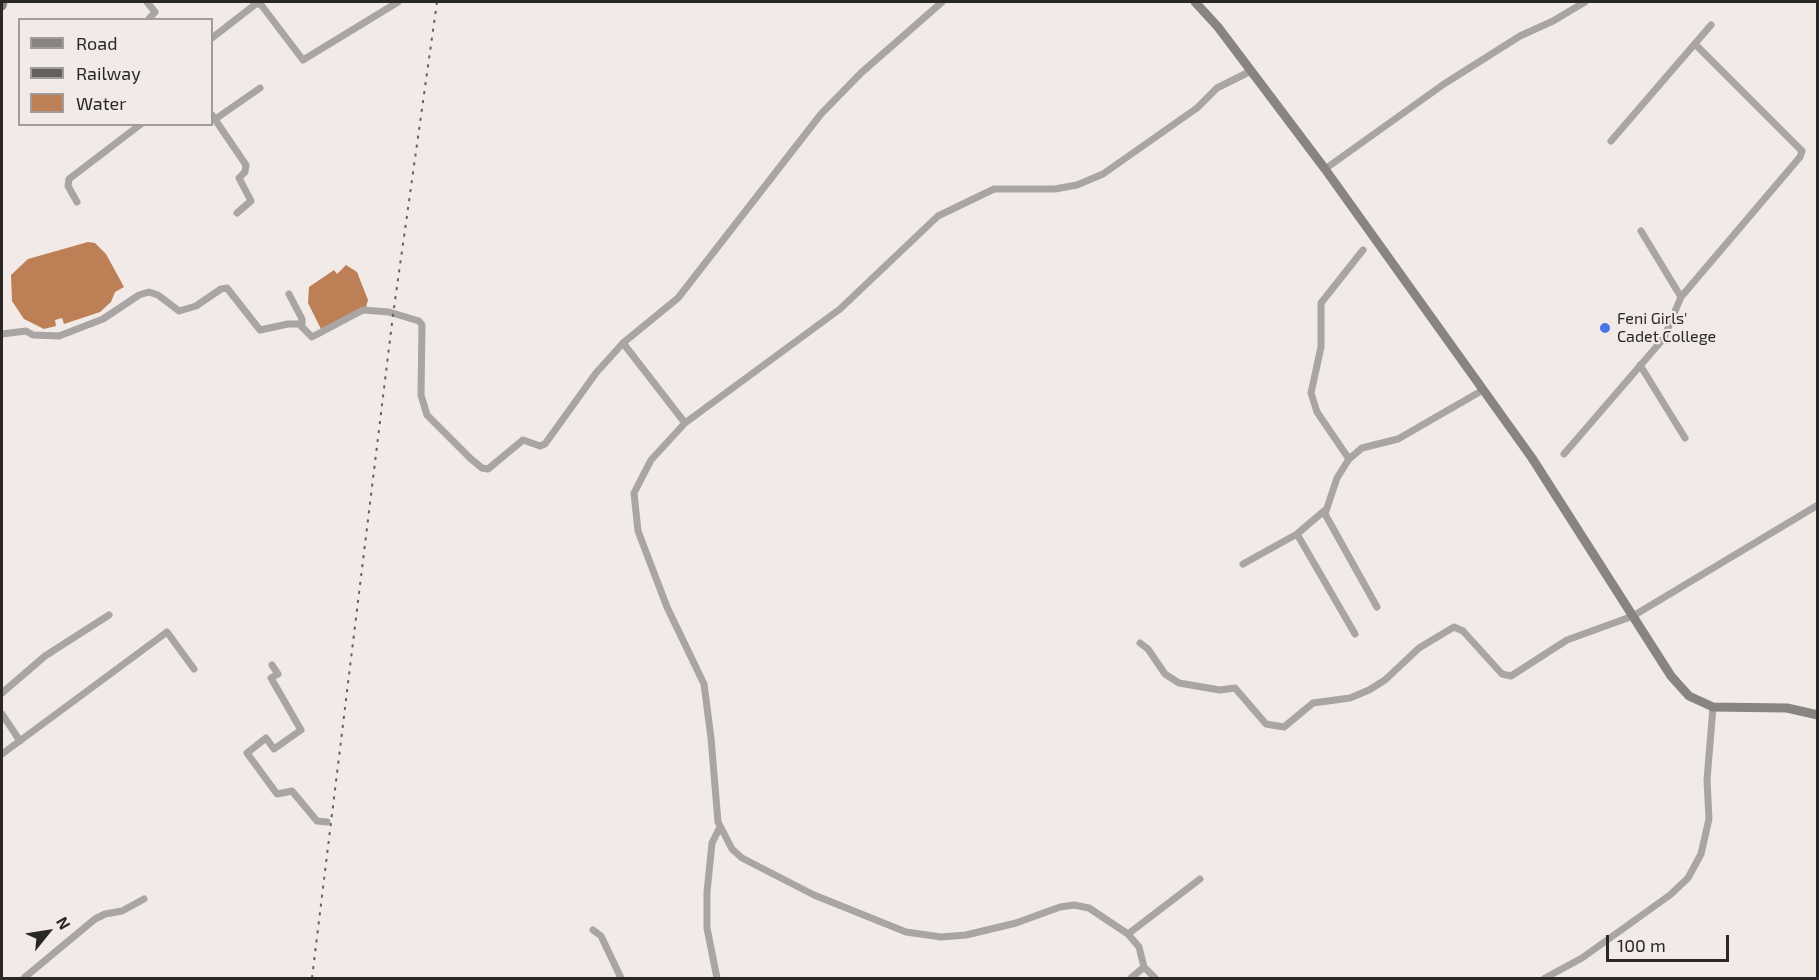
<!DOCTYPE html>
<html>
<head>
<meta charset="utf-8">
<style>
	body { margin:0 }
	#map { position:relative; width:1819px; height:980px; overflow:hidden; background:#f1eae6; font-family:"Exo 2",sans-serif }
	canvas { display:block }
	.frame { position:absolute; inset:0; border:3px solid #2a2826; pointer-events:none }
	.legend { position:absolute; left:18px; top:18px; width:195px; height:108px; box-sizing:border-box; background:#f1eae6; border:2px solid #a19c99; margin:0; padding:8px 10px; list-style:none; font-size:18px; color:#2a2826 }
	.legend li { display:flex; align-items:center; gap:12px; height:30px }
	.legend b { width:30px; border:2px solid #a19c99 }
	.north { position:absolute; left:18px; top:902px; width:60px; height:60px; -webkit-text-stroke:4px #f1eae6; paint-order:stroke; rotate:60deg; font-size:16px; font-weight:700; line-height:24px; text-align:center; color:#2a2826 }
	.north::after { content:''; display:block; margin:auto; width:21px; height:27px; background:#2a2826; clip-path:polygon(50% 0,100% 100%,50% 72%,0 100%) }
	.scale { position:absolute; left:1606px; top:935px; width:123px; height:27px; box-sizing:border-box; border:3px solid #2a2826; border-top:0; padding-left:8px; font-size:18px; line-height:21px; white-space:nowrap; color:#2a2826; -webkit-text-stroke:4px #f1eae6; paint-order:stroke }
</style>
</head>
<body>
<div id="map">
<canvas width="1819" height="980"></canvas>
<div class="frame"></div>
<ul class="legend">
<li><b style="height:8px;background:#878481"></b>Road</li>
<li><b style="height:8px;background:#64605e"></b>Railway</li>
<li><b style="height:16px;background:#bc7f56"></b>Water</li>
</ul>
<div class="north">N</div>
<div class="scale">100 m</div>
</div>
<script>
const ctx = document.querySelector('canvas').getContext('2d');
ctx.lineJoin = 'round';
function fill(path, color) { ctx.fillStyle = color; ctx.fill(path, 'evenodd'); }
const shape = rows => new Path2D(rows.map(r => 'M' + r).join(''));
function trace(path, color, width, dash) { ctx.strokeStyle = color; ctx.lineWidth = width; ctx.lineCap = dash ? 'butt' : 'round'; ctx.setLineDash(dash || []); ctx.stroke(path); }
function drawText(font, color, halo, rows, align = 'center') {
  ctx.font = font + ' "Exo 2",sans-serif'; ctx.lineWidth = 4.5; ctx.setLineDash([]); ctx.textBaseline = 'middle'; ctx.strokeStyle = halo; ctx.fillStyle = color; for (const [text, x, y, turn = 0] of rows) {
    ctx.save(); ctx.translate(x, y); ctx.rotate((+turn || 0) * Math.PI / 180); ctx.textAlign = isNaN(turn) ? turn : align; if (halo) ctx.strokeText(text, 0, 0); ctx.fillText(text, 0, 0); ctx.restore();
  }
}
const water = shape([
	[88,242,95,243,106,254,124,287,115,292,111,302,100,312,64,324,62,318,55,320,56,326,44,329,24,319,12,301,11,275,28,259],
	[346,265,357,272,368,300,366,307,321,329,308,303,309,287,334,270,337,274]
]);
const minor = shape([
	[147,2,155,12,148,20],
	[212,38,257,3,262,6,303,60,398,2],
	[212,115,246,165,245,172,239,178,251,201,237,213],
	[214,120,260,88],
	[1611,141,1711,25],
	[1325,169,1444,84,1520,36,1553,21,1585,2],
	[77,202,68,186,69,179,141,124],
	[1641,231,1681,297],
	[289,294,302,319,302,327],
	[2,334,26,331,33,335,59,336,103,319,139,295,149,292,158,295,179,311,196,306,221,289,227,288,260,330,288,324,299,324,312,337,363,310,389,312,419,321,422,325,421,395,427,415,471,459,482,468,488,469,523,440,540,446,545,444,596,373,623,343,678,298,821,114,861,73,942,2],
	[623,343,685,423],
	[1640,365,1685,438],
	[1564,454,1664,338,1681,297,1800,157,1802,151,1695,44],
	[1349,459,1317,412,1311,393,1321,347,1321,303,1363,250],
	[1297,534,1355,634],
	[1243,564,1297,534,1324,511],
	[1377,607,1325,514,1337,478,1349,459,1362,448,1398,439,1483,390],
	[1140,643,1148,649,1165,674,1179,683,1220,690,1235,688,1266,724,1284,727,1313,703,1350,698,1369,690,1385,680,1419,648,1454,627,1463,631,1502,674,1511,676,1567,640,1633,616,1818,505],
	[272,665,278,674,271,678,301,730,274,749,266,738,247,753,277,794,292,791,317,821,327,822],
	[2,693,45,656,109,615],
	[2,714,20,741],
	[2,754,167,632,194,669],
	[593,930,601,936,621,978],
	[1128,934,1200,879],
	[24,978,95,919,105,914,122,911,144,899],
	[717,978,707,928,707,892,712,843,720,827],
	[1131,978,1144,967],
	[1155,978,1144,967,1139,947,1128,934,1089,908,1074,905,1060,907,1016,923,966,935,941,937,906,932,814,895,742,858,732,849,718,822,711,738,704,684,667,607,638,531,634,493,651,460,685,423,840,309,938,216,994,189,1055,189,1077,185,1103,174,1197,108,1217,88,1251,71],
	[1545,978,1582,958,1670,895,1688,878,1701,854,1709,819,1707,780,1713,707]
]);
const secondary = shape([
	[1195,2,1218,27,1325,169,1532,458,1671,676,1689,696,1713,707,1787,708,1818,715],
	[2,6,3,2]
]);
const rail = shape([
	[312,978,393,315,437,2]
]);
const markers = [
	[1605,328,6,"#4676e8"]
];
const poiNames = [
	["Feni Girls'",1617,319],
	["Cadet College",1617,337]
];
fill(water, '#bc7f56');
trace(minor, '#a8a5a4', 7);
trace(secondary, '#878481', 9);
trace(rail, '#64605e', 2, [3, 6]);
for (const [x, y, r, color] of markers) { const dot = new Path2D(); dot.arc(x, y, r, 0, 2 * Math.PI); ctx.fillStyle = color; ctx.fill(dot); trace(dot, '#f1eae6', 2); }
drawText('16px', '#2a2826', '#f1eae6', poiNames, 'left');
</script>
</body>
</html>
